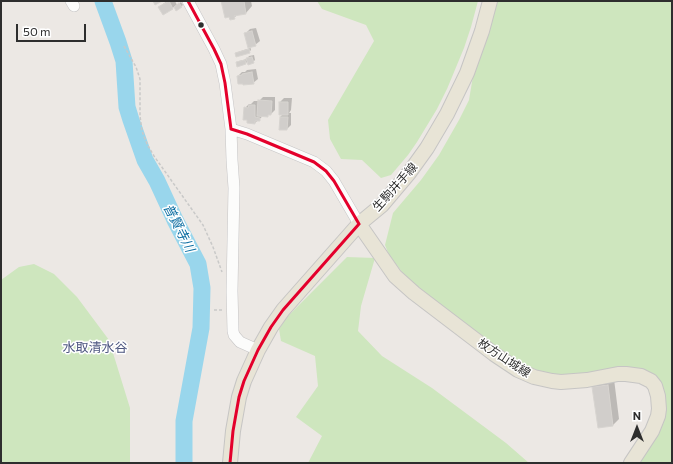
<!DOCTYPE html>
<html>
<head>
<meta charset="utf-8">
<style>
	body { margin:0 }
	#map { position:relative; width:673px; height:464px; overflow:hidden; background:#ece8e4; font-family:Commissioner,sans-serif }
	canvas { display:block }
	.frame { position:absolute; inset:0; border:2px solid #2e2e2e; pointer-events:none }
	.north { position:absolute; left:617px; top:408px; width:40px; height:40px; -webkit-text-stroke:3px #fff; paint-order:stroke; rotate:0deg; font-size:11px; font-weight:700; line-height:16px; text-align:center; color:#2e2e2e }
	.north::after { content:''; display:block; margin:auto; width:14px; height:18px; background:#2e2e2e; clip-path:polygon(50% 0,100% 100%,50% 72%,0 100%) }
	.scale { position:absolute; left:16px; top:24px; width:70px; height:18px; box-sizing:border-box; border:2px solid #2e2e2e; border-top:0; padding-left:5px; font-size:12px; line-height:14px; white-space:nowrap; color:#2e2e2e; -webkit-text-stroke:3px #fff; paint-order:stroke }
</style>
</head>
<body>
<div id="map">
<canvas width="673" height="464"></canvas>
<div class="frame"></div>
<div class="north">N</div>
<div class="scale">50 m</div>
</div>
<script>
const ctx = document.querySelector('canvas').getContext('2d');
ctx.lineJoin = 'round';
function fill(path, color) { ctx.fillStyle = color; ctx.fill(path, 'evenodd'); }
const shape = rows => new Path2D(rows.map(r => 'M' + r).join(''));
function trace(path, color, width, dash) { ctx.strokeStyle = color; ctx.lineWidth = width; ctx.lineCap = dash ? 'butt' : 'round'; ctx.setLineDash(dash || []); ctx.stroke(path); }
function drawText(font, color, halo, rows, align = 'center') {
  ctx.font = font + ' Commissioner,"Noto Sans JP",sans-serif'; ctx.lineWidth = 3; ctx.setLineDash([]); ctx.textBaseline = 'middle'; ctx.strokeStyle = halo; ctx.fillStyle = color; for (const [text, x, y, turn = 0] of rows) {
    ctx.save(); ctx.translate(x, y); ctx.rotate((+turn || 0) * Math.PI / 180); ctx.textAlign = isNaN(turn) ? turn : align; if (halo) ctx.strokeText(text, 0, 0); ctx.fillText(text, 0, 0); ctx.restore();
  }
}
const green = shape([
	[317,1,478,1,471,27,464,48,447,89,437,109,417,142,408,155,391,175,381,178,362,160,341,159,330,139,328,120,374,41,366,25,322,9],
	[497,1,672,1,672,463,638,463,657,434,659,383,587,375,562,376,542,373,520,365,418,288,402,272,389,255,385,245,393,213,421,180,439,155,459,120,469,100,473,76,489,33],
	[347,257,375,258,361,306,358,331,382,356,432,388,506,443,529,463,308,463,322,436,296,417,318,386,315,356,281,341,279,329,286,318],
	[34,264,54,274,77,297,109,340,130,408,130,463,1,463,1,280,19,267]
]);
const shadow = shape([
	[167,1,175,1,177,5,181,2,183,5,177,10,174,7,163,14,159,7],
	[222,1,251,1,252,6,246,13,237,15,234,18],
	[256,28,260,41,255,45,250,46,251,50,249,52,236,53,238,52,250,48,246,33,250,29],
	[254,55,255,60,253,62,248,61,246,63,238,65,237,63,239,61,247,59,249,56],
	[256,69,258,79,253,83,238,76,242,72,245,72,247,70],
	[263,97,275,97,275,110,271,114,264,115,255,123,245,108,249,104,251,104,254,101,259,101],
	[284,98,292,98,291,110,289,113,291,113,291,125,287,129,280,129,280,117,283,114,280,102],
	[614,379,619,419,613,425,593,387,600,381]
]);
const river = shape([
	[103,1,118,42,124,61,127,107,131,120,145,160,157,181,175,220,198,264,202,288,201,328,184,421,184,463]
]);
const building = shape([
	[153,1,162,1,155,5,153,1],
	[169,1,173,9,163,15,158,7,169,1],
	[221,1,244,1,246,14,234,16,235,19,230,20,229,17,225,18,221,1],
	[179,3,182,7,176,11,174,7,179,3],
	[252,31,256,46,248,48,244,33,252,31],
	[249,49,250,53,236,57,235,53,249,49],
	[252,57,254,63,248,65,246,58,252,57],
	[245,60,246,64,237,67,236,62,245,60],
	[252,72,254,84,243,85,243,84,238,84,237,76,242,75,242,74,252,72],
	[258,100,272,101,271,115,268,115,268,117,257,116,258,100],
	[279,102,288,102,288,115,279,115,279,102],
	[249,105,255,105,255,117,260,118,260,121,255,121,255,124,247,123,247,120,243,120,244,107,248,108,249,105],
	[280,117,288,117,287,130,279,130,280,117],
	[608,385,613,426,598,428,592,387,608,385]
]);
const path = shape([
	[124,46,136,67,140,79,140,116,142,131,147,144,154,156,203,225,213,247,222,272],
	[214,310,222,310]
]);
const minor = shape([
	[71,1,74,6],
	[188,1,214,49,221,64,225,83,231,129,232,160,234,188,232,291,233,331,234,335,240,342,258,350],
	[231,129,247,134,314,162,326,171,334,181,359,224]
]);
const major = shape([
	[359,224,395,276,414,293,494,354,518,370,534,377,552,381,561,382,587,380,618,374,626,374,641,376,651,381,655,386,658,396,659,409,658,416,652,431,631,463],
	[230,463,233,431,239,397,244,381,258,350,271,327,283,310,359,224,382,205,409,173,427,148,447,114,467,73,482,31,490,1]
]);
const bus1 = shape([
	[188,1,214,49,221,64,225,83,231,129],
	[231,129,247,134,314,162,326,171,334,181,359,224],
	[230,463,233,431,239,397,244,381,258,350,271,327,283,310,359,224]
]);
const markers = [
	[201,25,3.5,"#2e2e2e"]
];
const streetNames = [
	["生駒井手線",395,187,-48],
	["枚方山城線",504,358,33]
];
const waterNames = [
	["普賢寺川",179,228,63]
];
const neighbourhoodNames = [
	["水取清水谷",95,348]
];
fill(green, '#cee6be');
fill(shadow, '#0003');
trace(river, '#99d6ec', 17);
fill(building, '#d1cecb');
trace(building, '#d7d4d0', 1);
trace(minor, '#c5c4c5', 12);
trace(major, '#c6c5c4', 16);
trace(path, '#c9c9c8', 1.5, [3, 2]);
trace(minor, '#fcfcfb', 11);
trace(major, '#e8e4d6', 14);
trace(bus1, '#e4002b', 3);
for (const [x, y, r, color] of markers) { const dot = new Path2D(); dot.arc(x, y, r, 0, 2 * Math.PI); ctx.fillStyle = color; ctx.fill(dot); trace(dot, '#fff', 1.5); }
drawText('12px', '#2e2e2e', '#fff', streetNames);
drawText('italic 13px', '#0d6fa3', '#fff', waterNames);
drawText('13px', '#4d5680', '#fff', neighbourhoodNames);
</script>
</body>
</html>
